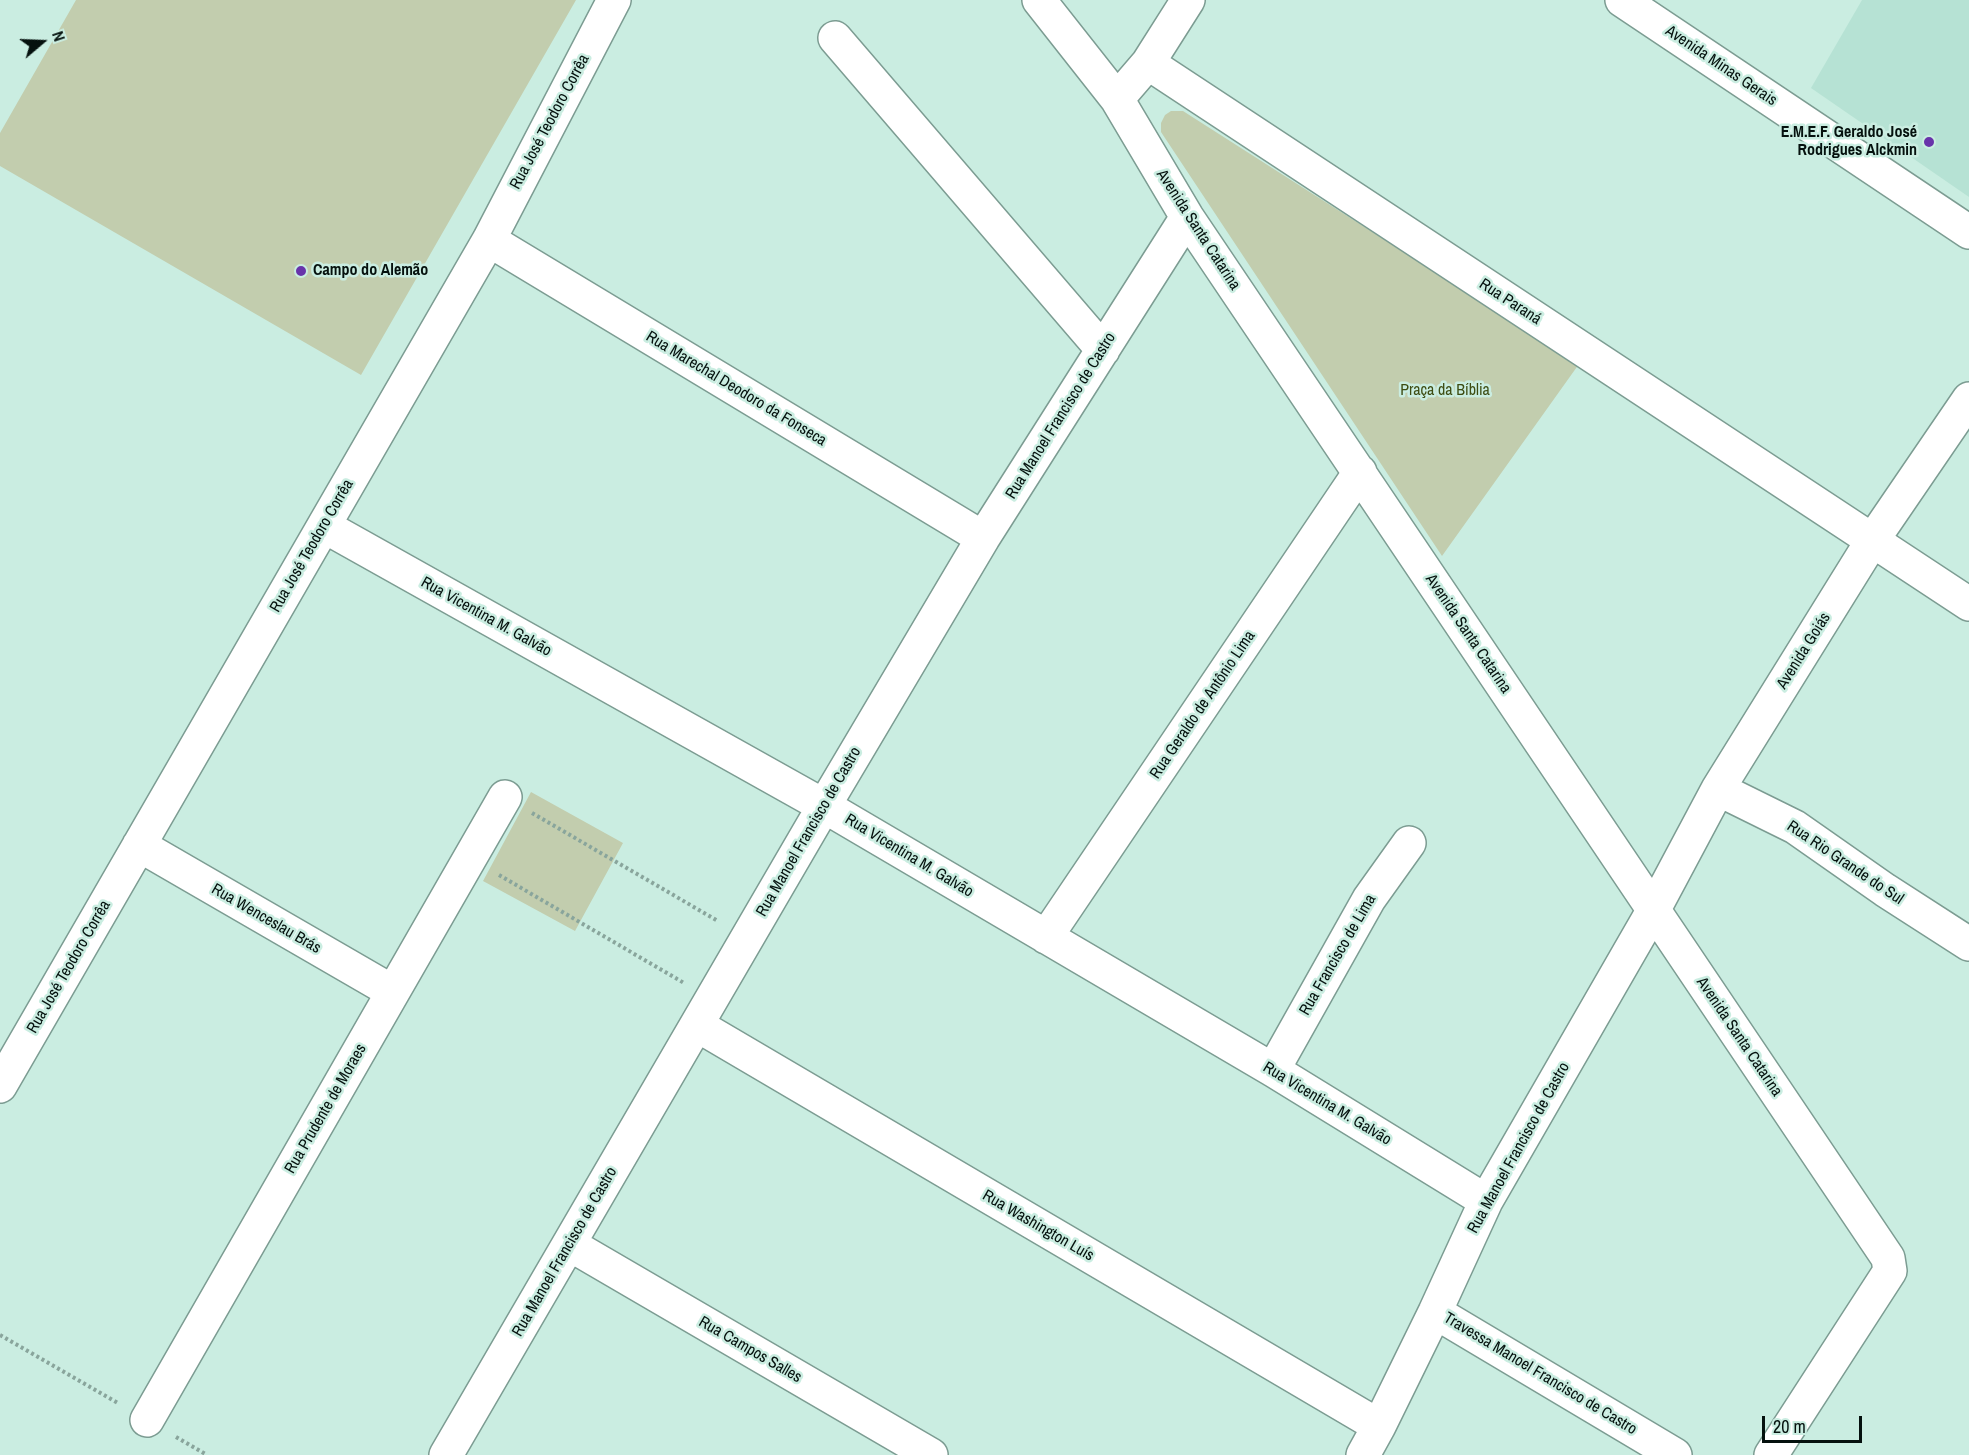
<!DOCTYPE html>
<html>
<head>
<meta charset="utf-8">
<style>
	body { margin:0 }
	#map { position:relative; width:1969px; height:1455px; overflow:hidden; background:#caede1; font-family:"Archivo Narrow",sans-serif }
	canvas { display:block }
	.north { position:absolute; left:12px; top:12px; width:60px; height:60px; -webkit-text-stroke:4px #caede1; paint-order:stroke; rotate:71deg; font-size:16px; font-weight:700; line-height:24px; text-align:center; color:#05110e }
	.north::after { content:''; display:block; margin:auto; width:21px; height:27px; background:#05110e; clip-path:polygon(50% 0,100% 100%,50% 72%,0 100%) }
	.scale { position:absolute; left:1762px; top:1416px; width:100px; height:27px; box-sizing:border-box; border:3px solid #05110e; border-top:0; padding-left:8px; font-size:18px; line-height:21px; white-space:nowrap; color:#05110e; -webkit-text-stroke:4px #caede1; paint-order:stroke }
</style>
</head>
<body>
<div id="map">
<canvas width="1969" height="1455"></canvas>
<div class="north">N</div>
<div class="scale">20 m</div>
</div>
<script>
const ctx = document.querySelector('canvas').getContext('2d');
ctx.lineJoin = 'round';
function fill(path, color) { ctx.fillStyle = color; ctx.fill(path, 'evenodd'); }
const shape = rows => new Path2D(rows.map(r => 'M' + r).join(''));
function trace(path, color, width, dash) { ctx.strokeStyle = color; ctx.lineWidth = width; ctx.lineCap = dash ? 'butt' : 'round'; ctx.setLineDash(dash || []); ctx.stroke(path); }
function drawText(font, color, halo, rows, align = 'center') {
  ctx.font = font + ' "Archivo Narrow",sans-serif'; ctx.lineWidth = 5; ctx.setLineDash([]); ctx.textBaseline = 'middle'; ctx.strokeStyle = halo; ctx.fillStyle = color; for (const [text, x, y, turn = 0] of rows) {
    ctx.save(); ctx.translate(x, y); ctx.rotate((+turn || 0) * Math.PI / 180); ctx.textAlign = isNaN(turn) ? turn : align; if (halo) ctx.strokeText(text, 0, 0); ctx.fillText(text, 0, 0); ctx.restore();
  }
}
const built = shape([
	[1862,0,1969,0,1969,197,1811,88]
]);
const green = shape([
	[76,0,576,0,361,375,0,166,0,133],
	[1171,111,1183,111,1579,364,1442,556,1161,132,1161,123,1165,115],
	[531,792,623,843,575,931,483,881]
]);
const path = shape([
	[532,813,718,921],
	[499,875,684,983],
	[0,1335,118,1403],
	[176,1437,207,1455]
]);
const minor = shape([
	[1039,0,1117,99,1187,217,1888,1258,1890,1271,1771,1455],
	[1622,0,1969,232],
	[835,38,1103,350],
	[1148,63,1969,604],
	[1117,99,1148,63,1188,0],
	[489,240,983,538],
	[324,526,824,806,1273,1070,1486,1201],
	[1718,789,1795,827,1885,890,1969,944],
	[139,845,393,992],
	[1046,937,1360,472],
	[697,1025,1379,1426],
	[1273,1070,1369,899,1409,843],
	[0,1086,489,240,614,0],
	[569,1244,931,1455],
	[1435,1312,1675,1455],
	[147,1420,505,797],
	[446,1455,824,806,983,538,1187,217],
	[1363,1455,1379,1426,1435,1312,1486,1201,1653,911,1718,789,1872,541,1969,399]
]);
const markers = [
	[1929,142,6,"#6833aa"],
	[301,271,6,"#6833aa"]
];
const streetNames = [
	["Avenida Minas Gerais",1721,66,34],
	["Rua José Teodoro Corrêa",550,122,-62],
	["Avenida Santa Catarina",1198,230,57],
	["Rua Paraná",1510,302,33],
	["Rua Marechal Deodoro da Fonseca",736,389,31],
	["Rua Manoel Francisco de Castro",1061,416,-58],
	["Rua José Teodoro Corrêa",312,546,-60],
	["Rua Vicentina M. Galvão",486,617,29],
	["Avenida Santa Catarina",1468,634,56],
	["Avenida Goiás",1804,651,-58],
	["Rua Geraldo de Antônio Lima",1203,705,-56],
	["Rua Manoel Francisco de Castro",809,832,-60],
	["Rua Vicentina M. Galvão",909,856,31],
	["Rua Rio Grande do Sul",1845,863,34],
	["Rua Wenceslau Brás",266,919,30],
	["Rua Francisco de Lima",1338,955,-60],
	["Rua José Teodoro Corrêa",69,967,-60],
	["Avenida Santa Catarina",1739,1037,56],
	["Rua Vicentina M. Galvão",1327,1104,31],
	["Rua Prudente de Moraes",326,1109,-60],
	["Rua Manoel Francisco de Castro",1519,1148,-61],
	["Rua Washington Luís",1038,1226,30],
	["Rua Manoel Francisco de Castro",565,1252,-60],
	["Rua Campos Salles",750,1350,30],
	["Travessa Manoel Francisco de Castro",1540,1374,31]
];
const poiNames = [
	["E.M.E.F. Geraldo José",1917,133],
	["Rodrigues Alckmin",1917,151],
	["Campo do Alemão",313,271,"left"]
];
const parkNames = [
	["Praça da Bíblia",1445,391]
];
fill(built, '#b6e2d4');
fill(green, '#c2cdae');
trace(minor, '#7c9c92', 36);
trace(path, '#89a59c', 4, [3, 3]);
trace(minor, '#fff', 33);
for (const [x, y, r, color] of markers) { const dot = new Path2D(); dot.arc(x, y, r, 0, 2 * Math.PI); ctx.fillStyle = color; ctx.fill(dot); trace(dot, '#caede1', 2); }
drawText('16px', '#05110e', '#caede1', streetNames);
drawText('bold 16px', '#05110e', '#caede1', poiNames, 'right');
drawText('16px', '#3d4c12', '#caede1', parkNames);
</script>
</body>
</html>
